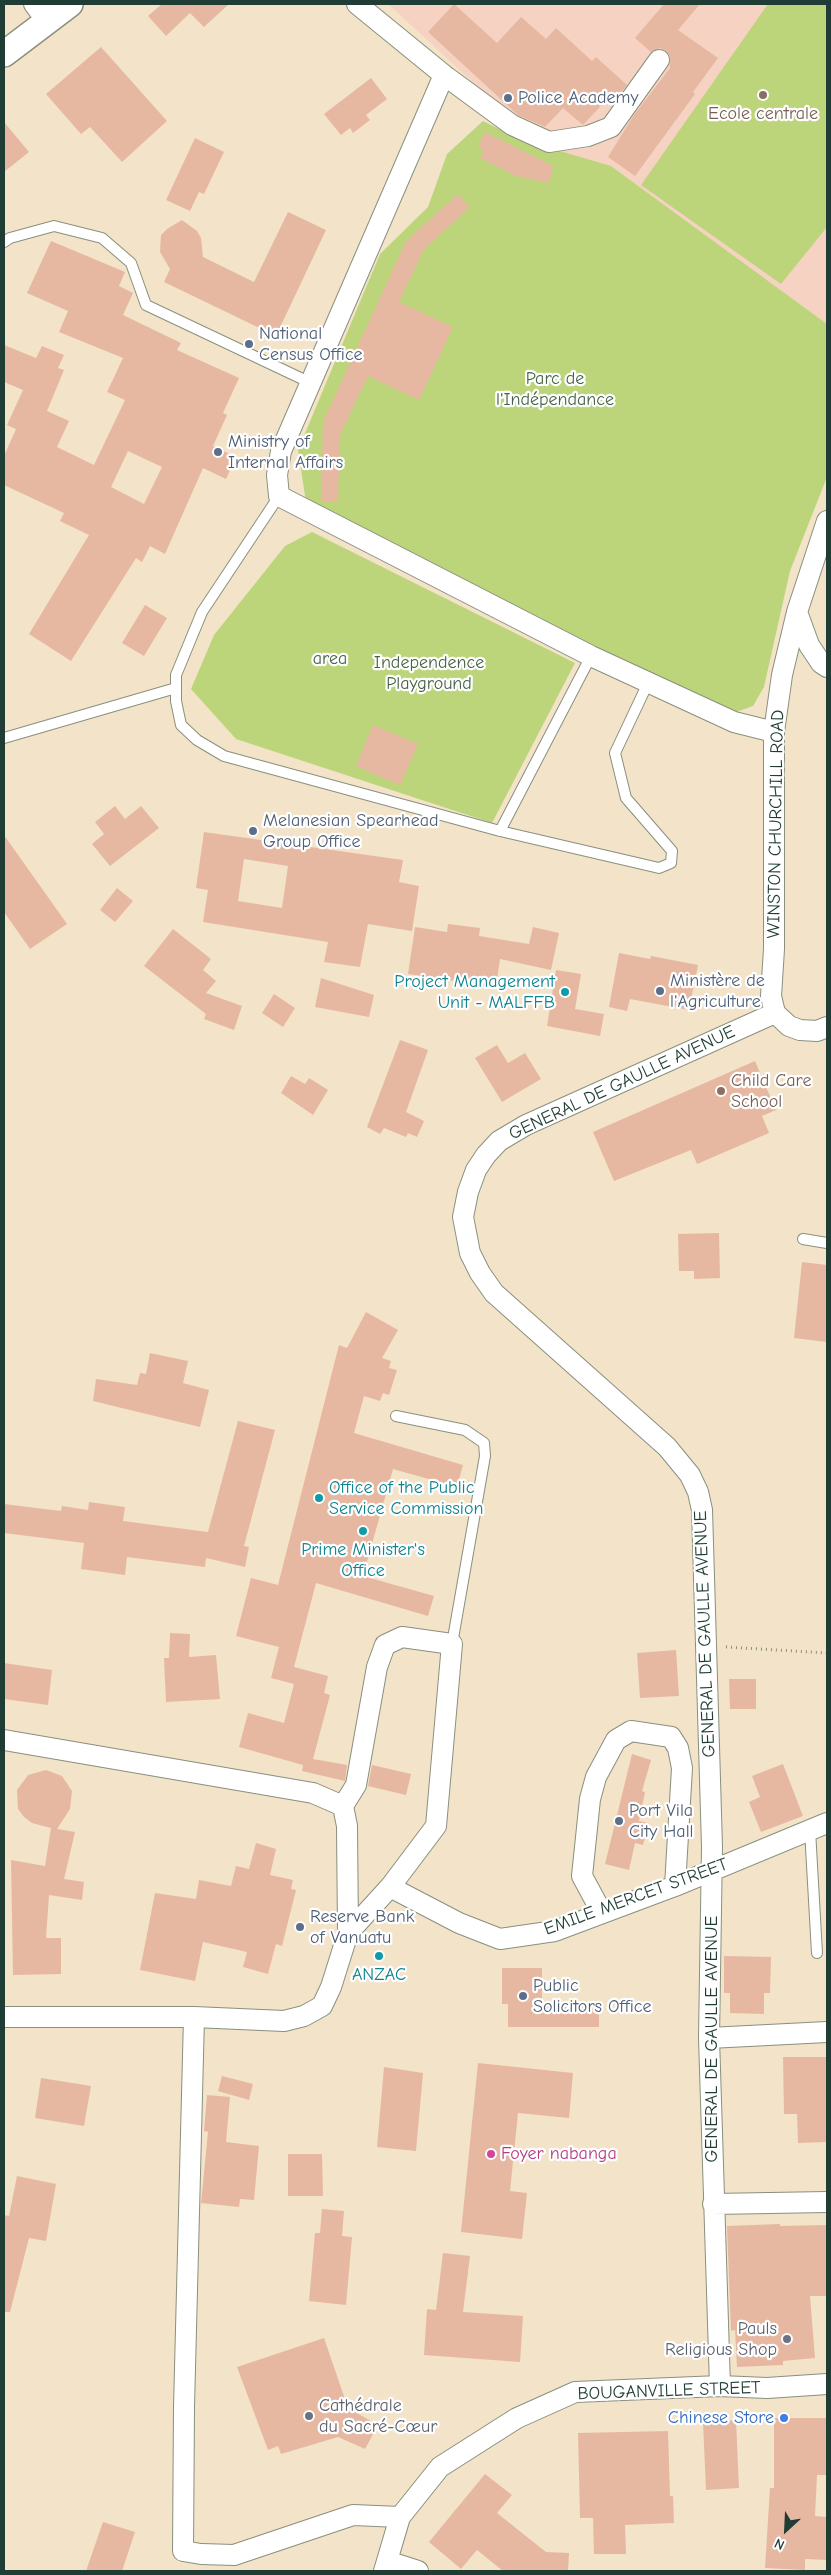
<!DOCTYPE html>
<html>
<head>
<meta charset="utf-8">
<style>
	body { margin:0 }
	#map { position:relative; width:831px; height:2575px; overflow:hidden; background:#f3e3c9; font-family:"Comic Neue",sans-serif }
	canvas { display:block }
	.frame { position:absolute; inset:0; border:5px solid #1f3d34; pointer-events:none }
	.north { position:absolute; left:761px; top:2505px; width:50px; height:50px; -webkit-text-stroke:4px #fff; paint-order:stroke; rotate:205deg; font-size:14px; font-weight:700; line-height:20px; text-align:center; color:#1f3d34 }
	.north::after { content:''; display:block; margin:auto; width:18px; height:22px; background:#1f3d34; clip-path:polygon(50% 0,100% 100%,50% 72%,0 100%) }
</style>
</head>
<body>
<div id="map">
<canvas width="831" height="2575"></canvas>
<div class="frame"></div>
<div class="north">N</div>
</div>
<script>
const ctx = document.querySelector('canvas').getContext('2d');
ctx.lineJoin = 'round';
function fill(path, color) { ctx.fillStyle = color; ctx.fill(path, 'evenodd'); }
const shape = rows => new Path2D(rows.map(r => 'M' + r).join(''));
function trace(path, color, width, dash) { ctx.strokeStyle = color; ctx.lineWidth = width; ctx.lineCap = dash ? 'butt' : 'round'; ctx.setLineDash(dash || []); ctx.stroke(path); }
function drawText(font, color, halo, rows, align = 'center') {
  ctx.font = font + ' "Comic Neue",sans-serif'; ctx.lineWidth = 4.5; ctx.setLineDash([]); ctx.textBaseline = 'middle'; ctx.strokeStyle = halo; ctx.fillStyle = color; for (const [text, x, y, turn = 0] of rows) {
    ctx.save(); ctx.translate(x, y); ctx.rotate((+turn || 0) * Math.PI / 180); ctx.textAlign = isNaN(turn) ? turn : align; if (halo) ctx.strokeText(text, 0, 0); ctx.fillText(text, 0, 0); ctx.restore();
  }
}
const built = shape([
	[388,4,827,4,827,324,611,166,561,152,514,120]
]);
const green = shape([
	[768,4,827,4,827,227,781,284,641,185],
	[483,121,519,139,611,166,827,324,827,477,790,571,764,687,753,706,736,712,654,679,306,502,298,450,380,254,428,207,447,154],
	[312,532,575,663,492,823,236,739,191,689,214,635,285,546]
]);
const building = shape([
	[162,4,229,4,204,27,190,13,166,36,148,16],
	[454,4,497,43,521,17,546,39,556,28,592,61,596,57,627,85,616,99,611,95,583,125,563,108,545,127,518,115,428,32],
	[664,4,700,4,678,30,718,58,693,92,695,94,635,176,608,157,634,115,670,68,670,56,666,51,660,48,651,52,635,38],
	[101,47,167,121,122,162,90,127,81,134,46,94],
	[371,78,387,99,366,115,370,120,353,133,350,128,341,135,324,114],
	[4,122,29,152,4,172],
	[485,132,553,166,549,183,516,176,480,158,484,150,478,147],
	[195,138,224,152,204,194,199,192,190,211,166,200],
	[458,194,470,207,424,249,399,302,453,327,419,400,368,376,340,435,338,501,321,501,323,422,406,241],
	[288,212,326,230,276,336,164,282,170,269,160,252,161,235,167,229,182,220,197,231,201,238,203,257,254,282],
	[51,241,125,272,119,286,133,293,123,315,181,343,177,350,239,378,223,413,227,415,213,446,236,457,226,479,203,468,165,554,150,546,142,562,136,558,71,661,29,634,89,535,60,521,64,513,4,485,4,456,16,429,7,425,23,390,4,382,4,345,36,358,42,346,64,355,58,368,64,370,47,411,69,421,57,447,94,465,125,400,107,392,123,358,59,332,68,311,27,293],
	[128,451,162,467,144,504,111,487],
	[145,605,167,618,144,656,122,643],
	[373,725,418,744,400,785,356,766],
	[115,806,125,819,141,806,159,828,110,866,92,844,104,834,95,822],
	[204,832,403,860,399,882,419,886,412,931,368,924,360,967,324,962,328,942,203,922,208,890,196,888],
	[244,859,288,866,282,908,238,901],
	[4,835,67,924,30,949,4,912],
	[117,888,133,901,115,922,100,910],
	[448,924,480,928,479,936,529,944,533,927,559,933,551,970,500,959,496,987,408,974,415,927,447,932],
	[173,929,211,959,203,970,216,981,206,993,242,1006,234,1030,204,1019,206,1014,144,966],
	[619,953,650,959,651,956,698,965,689,1010,630,999,627,1011,609,1007],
	[556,970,581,974,575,1009,604,1014,600,1036,547,1026],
	[321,978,374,995,369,1017,315,1007],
	[274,994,295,1008,283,1027,262,1013],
	[400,1040,428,1050,406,1112,424,1121,417,1137,408,1133,406,1137,384,1128,380,1134,367,1127],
	[497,1045,508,1063,525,1053,541,1079,502,1102,475,1058],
	[755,1061,776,1110,762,1116,769,1133,697,1164,691,1150,614,1181,593,1132],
	[291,1076,305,1084,309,1078,328,1090,313,1115,281,1093],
	[719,1233,720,1278,694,1279,694,1271,679,1271,678,1234],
	[802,1262,827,1265,827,1342,794,1338],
	[366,1312,398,1330,382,1358,391,1361,389,1368,397,1370,389,1395,383,1393,380,1401,364,1396,354,1433,463,1465,457,1487,393,1469,363,1576,434,1596,428,1616,316,1583,294,1667,328,1676,324,1693,330,1695,313,1759,347,1765,345,1781,302,1771,303,1765,239,1747,248,1713,284,1723,294,1684,271,1678,279,1647,236,1636,251,1578,278,1585,339,1345,347,1348],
	[150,1353,188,1361,183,1383,209,1390,200,1427,93,1401,96,1379,137,1385,140,1373,146,1374],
	[238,1421,275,1430,244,1546,249,1547,245,1567,206,1558,205,1567,127,1557,125,1575,81,1569,84,1543,4,1533,4,1504,61,1511,62,1506,88,1510,89,1502,125,1507,123,1521,208,1532],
	[170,1633,190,1634,189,1657,216,1655,220,1699,166,1702,164,1658,169,1658],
	[676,1650,679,1696,640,1698,637,1653],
	[4,1663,52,1670,48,1705,4,1699],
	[729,1679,756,1679,756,1709,730,1709],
	[632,1754,651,1760,642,1791,645,1792,639,1821,649,1823,643,1845,635,1843,629,1870,605,1864],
	[783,1764,803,1816,761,1832,749,1802,760,1797,752,1776],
	[372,1765,411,1774,406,1795,368,1786],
	[46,1770,62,1776,72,1791,70,1809,57,1829,75,1832,64,1879,84,1882,82,1900,49,1895,46,1938,61,1938,61,1974,13,1975,11,1860,45,1866,51,1828,32,1823,24,1817,18,1809,17,1790,28,1775],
	[256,1843,276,1849,270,1875,293,1880,291,1889,296,1890,282,1946,276,1944,268,1974,243,1967,247,1952,203,1942,195,1981,140,1970,155,1893,196,1899,199,1880,231,1886,236,1866,249,1869],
	[724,1956,771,1957,770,1993,764,1993,764,2014,730,2013,730,1993,724,1993],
	[502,1968,542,1968,542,2004,599,2004,599,2027,508,2027,508,2004,502,2004],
	[783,2057,827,2057,827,2142,798,2143,797,2114,784,2114],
	[478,2063,573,2073,569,2118,518,2113,510,2191,527,2193,522,2239,461,2232],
	[384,2067,423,2073,416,2151,377,2147],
	[222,2076,253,2084,249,2100,218,2091],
	[41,2078,91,2086,84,2126,35,2118],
	[207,2095,230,2097,226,2142,259,2146,254,2200,240,2199,239,2207,201,2203,208,2132,204,2131],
	[288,2154,322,2154,323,2196,288,2196],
	[17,2176,56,2184,46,2241,29,2238,10,2312,4,2312,4,2215,9,2216],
	[322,2209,344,2211,342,2236,352,2237,346,2305,309,2301,315,2233,320,2233],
	[780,2224,780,2226,827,2225,827,2296,810,2296,815,2358,783,2361,783,2365,737,2367,735,2330,731,2331,727,2226],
	[443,2253,470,2256,463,2312,523,2316,520,2362,424,2355,427,2309,436,2310],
	[324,2338,348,2408,378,2425,365,2449,338,2437,281,2454,278,2446,268,2450,237,2367],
	[774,2418,827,2418,827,2475,817,2475,815,2516,827,2517,827,2560,805,2559,805,2570,765,2568,770,2488,774,2488],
	[736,2420,739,2488,706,2490,703,2422],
	[668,2431,670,2496,673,2496,674,2523,625,2525,626,2554,594,2554,593,2518,580,2518,578,2433],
	[485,2474,512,2495,497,2513,546,2552,569,2553,568,2571,503,2571,477,2550,461,2569,429,2542],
	[103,2522,135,2532,122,2571,86,2571]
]);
const path = shape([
	[726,1647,827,1653]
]);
const service = shape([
	[4,242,10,238,54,226,102,238,131,263,146,305,311,383],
	[279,496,202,612,176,675,176,701,181,725,197,740,224,756,500,831,659,868,671,863,672,851,626,798,615,753,648,683],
	[4,738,176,688],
	[500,831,591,656],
	[803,1239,827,1243],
	[396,1416,465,1430,484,1443,485,1456,452,1644],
	[810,1830,817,1953]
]);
const minor = shape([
	[34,4,47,21],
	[357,4,444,75,512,125,549,142,588,136,611,127,659,60],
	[444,75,281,451,277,475,279,496,591,656,734,722,774,732],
	[797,612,809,645,821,663,827,667],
	[775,1013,771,996,774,949,774,732,782,675,797,612,827,521],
	[4,1740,313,1793,343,1806],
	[390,1887,459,1923,500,1939,555,1931,675,1886,827,1823],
	[602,1913,582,1876,590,1799,596,1777,616,1740,631,1731,671,1737,678,1748,682,1768,675,1886],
	[4,2017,194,2017,284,2021,304,2016,322,2006,331,1987,348,1933,390,1887,436,1826,452,1644,402,1637,385,1645,377,1667,356,1785,343,1806,347,1826,348,1933],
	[194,2017,184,2407,183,2551,201,2554,234,2555,353,2515,400,2517],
	[709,2038,827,2032],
	[713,2204,827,2202],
	[720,2386,709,2038,712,1847,702,1510,698,1492,690,1475,667,1447,494,1293,480,1273,470,1253,463,1217,468,1192,476,1170,486,1155,499,1141,526,1125,775,1013,789,1026,800,1030,817,1031,827,1027],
	[387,2561,418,2571],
	[384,2571,400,2517,440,2467,517,2418,575,2392,720,2386,767,2388,827,2384]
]);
const tertiary = shape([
	[4,54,70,4]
]);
const markers = [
	[763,95,5,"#8d6e63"],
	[508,98,5,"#5c6f8a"],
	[249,344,5,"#5c6f8a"],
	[218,452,5,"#5c6f8a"],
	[253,831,5,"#5c6f8a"],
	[660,991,5,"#5c6f8a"],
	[565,992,5,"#0f9aa8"],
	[721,1091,5,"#8d6e63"],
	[319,1498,5,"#0f9aa8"],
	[363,1531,5,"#0f9aa8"],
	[619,1821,5,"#5c6f8a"],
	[300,1927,5,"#5c6f8a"],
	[379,1956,5,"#0f9aa8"],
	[523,1996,5,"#5c6f8a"],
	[491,2154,5,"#d1479c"],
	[787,2339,5,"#6b7280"],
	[309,2416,5,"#6b7280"],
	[784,2418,5,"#3f7fe0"]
];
const serviceNames = [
	["Police Academy",518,98],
	["National",259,334],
	["Census Office",259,355],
	["Ministry of",228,442],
	["Internal Affairs",228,463],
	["Melanesian Spearhead",263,821],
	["Group Office",263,842],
	["Ministère de",670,981],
	["l'Agriculture",670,1002],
	["Port Vila",629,1811],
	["City Hall",629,1832],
	["Reserve Bank",310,1917],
	["of Vanuatu",310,1938],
	["Public",533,1986],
	["Solicitors Office",533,2007]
];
const educationNames = [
	["Ecole centrale",763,114],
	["Child Care",731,1081,"left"],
	["School",731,1102,"left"]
];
const parkNames = [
	["Parc de",555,379],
	["l'Indépendance",555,400],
	["area",330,659],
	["Independence",429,663],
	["Playground",429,684]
];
const streetNames = [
	["WINSTON CHURCHILL ROAD",776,824,-89],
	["GENERAL DE GAULLE AVENUE",622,1083,-25],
	["GENERAL DE GAULLE AVENUE",705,1634,-92],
	["EMILE MERCET STREET",636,1897,-20],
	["GENERAL DE GAULLE AVENUE",712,2039,-90],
	["BOUGANVILLE STREET",669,2391,-2]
];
const cultureNames = [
	["Project Management",555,982,"right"],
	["Unit - MALFFB",555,1003,"right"],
	["Office of the Public",329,1488,"left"],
	["Service Commission",329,1509,"left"],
	["Prime Minister's",363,1550],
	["Office",363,1571],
	["ANZAC",379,1975]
];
const hotelNames = [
	["Foyer nabanga",501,2154]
];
const worshipNames = [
	["Pauls",777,2329],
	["Religious Shop",777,2350],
	["Cathédrale",319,2406,"left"],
	["du Sacré-Cœur",319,2427,"left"]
];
const shopNames = [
	["Chinese Store",774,2418]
];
fill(built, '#f6d2c3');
fill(green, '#bdd57a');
fill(building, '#e7b8a1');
trace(service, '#89907e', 12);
trace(minor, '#89907e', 22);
trace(tertiary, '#89907e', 28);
trace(path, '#89907e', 3, [1, 4]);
trace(service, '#fff', 10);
trace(minor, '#fff', 20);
trace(tertiary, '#fff', 25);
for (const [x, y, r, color] of markers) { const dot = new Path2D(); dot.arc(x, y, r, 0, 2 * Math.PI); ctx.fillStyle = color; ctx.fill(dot); trace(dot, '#fff', 2); }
drawText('18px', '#4e5e75', '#fff', serviceNames, 'left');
drawText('18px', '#785e54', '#fff', educationNames);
drawText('18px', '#466346', '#fff', parkNames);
drawText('18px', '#1f3d34', '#fff', streetNames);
drawText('18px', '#0d838f', '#fff', cultureNames);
drawText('18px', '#b23c85', '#fff', hotelNames, 'left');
drawText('18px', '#5b616d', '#fff', worshipNames, 'right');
drawText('18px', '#366cbe', '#fff', shopNames, 'right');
</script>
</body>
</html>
